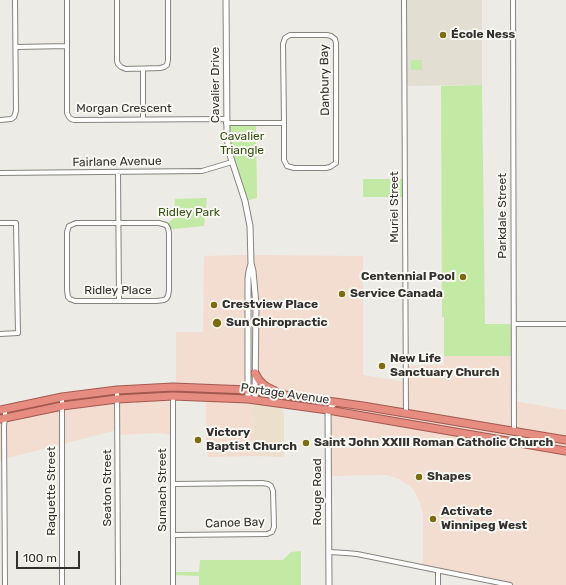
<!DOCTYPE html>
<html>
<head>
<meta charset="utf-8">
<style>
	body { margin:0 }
	#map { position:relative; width:566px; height:585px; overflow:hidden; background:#ecebe6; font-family:Rubik,sans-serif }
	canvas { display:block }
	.scale { position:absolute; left:16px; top:551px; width:64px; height:18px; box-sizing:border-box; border:2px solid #32312f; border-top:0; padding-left:5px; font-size:12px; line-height:14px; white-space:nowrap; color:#32312f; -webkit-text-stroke:3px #faf8f3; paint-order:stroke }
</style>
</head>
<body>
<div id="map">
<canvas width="566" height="585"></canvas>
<div class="scale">100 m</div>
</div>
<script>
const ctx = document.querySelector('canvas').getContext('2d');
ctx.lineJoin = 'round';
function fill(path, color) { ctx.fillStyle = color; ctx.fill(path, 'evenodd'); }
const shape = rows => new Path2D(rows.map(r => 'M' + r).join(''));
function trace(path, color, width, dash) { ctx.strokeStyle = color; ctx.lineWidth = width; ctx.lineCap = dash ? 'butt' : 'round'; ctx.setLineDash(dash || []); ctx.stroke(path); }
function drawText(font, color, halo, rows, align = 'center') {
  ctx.font = font + ' Rubik,sans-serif'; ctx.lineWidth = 4; ctx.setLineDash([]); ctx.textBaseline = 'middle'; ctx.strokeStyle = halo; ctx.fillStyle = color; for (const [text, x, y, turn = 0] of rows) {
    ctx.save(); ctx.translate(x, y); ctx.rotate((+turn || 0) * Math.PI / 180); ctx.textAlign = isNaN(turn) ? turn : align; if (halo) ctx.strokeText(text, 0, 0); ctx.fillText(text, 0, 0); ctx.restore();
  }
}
const commercial = shape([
	[244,255,363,256,363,375,406,382,406,366,444,365,444,356,514,356,514,401,566,410,566,585,510,585,422,567,423,553,423,514,420,503,415,492,411,487,399,479,387,475,328,476,328,410,336,402,323,400,176,387,176,332,203,332,204,256],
	[173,396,173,435,158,433,117,435,117,430,0,460,0,419,62,406],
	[206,397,255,399,252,409,253,410,255,456,208,457,208,445,206,445]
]);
const industrial = shape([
	[255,399,279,403,284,414,284,457,255,456,253,410,252,410]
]);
const built = shape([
	[404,0,482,0,482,85,404,86]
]);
const green = shape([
	[411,60,422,60,422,70,411,70],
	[482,85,485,324,514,324,514,356,444,356,444,317,442,317,441,86],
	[226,123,256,123,257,198,245,201,229,152],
	[363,179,405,179,405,197,363,197],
	[207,198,204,226,173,229,169,233,166,225,174,218,175,199],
	[301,551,301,585,199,585,199,576,173,575,173,572,199,572,200,560,283,560,291,552]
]);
const minor = shape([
	[67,0,67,113,69,117,71,119,74,120,226,119],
	[117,0,117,61,118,64,121,67,126,69,160,68,164,67,167,65,168,60,168,0],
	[404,0,406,413],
	[513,0,514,432],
	[16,47,67,46],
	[143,69,143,119],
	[0,120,11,119,14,117,16,111,15,0],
	[226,123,284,123,283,44,285,38,290,35,327,35,331,36,335,39,336,43,336,163,330,167,326,168,294,168,287,166,284,160,284,123],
	[118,172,119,301],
	[0,173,202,171,232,162],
	[0,223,16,223,18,333,0,334],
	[76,223,159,223,166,225,168,228,169,233,169,290,168,296,166,299,164,300,157,301,75,301,70,299,68,297,67,290,67,232,69,226,76,223],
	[514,324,566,324],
	[117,390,118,585],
	[173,396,173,585],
	[173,535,267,534,272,532,274,527,273,491,271,486,268,484,262,483,174,484],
	[329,552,346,553,357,554,510,585],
	[438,571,438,585],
	[5,585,4,426,5,418,5,408],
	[62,585,62,397]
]);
const tertiary = shape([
	[226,0,227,136,229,152,245,201,250,226,251,263,253,271,256,305,255,399],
	[248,399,248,279,249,271,251,264],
	[329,585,328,410,336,402]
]);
const trunk = shape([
	[255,373,259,380,263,384,267,387,275,391],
	[0,410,62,397,117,390,173,387,249,390,363,406,566,440],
	[0,419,62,406,117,399,173,396,248,399,328,410,566,451]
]);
const markers = [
	[443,35,4,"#7a6e0c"],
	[463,277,4,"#7a6e0c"],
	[342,294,4,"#7a6e0c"],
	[214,305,4,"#7a6e0c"],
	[217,323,5,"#7a6e0c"],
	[382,366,4,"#7a6e0c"],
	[198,440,4,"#7a6e0c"],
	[306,443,4,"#7a6e0c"],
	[419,477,4,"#7a6e0c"],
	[433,519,4,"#7a6e0c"]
];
const poiNames = [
	["École Ness",451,35],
	["Centennial Pool",455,277,"right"],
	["Service Canada",350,294],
	["Crestview Place",222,305],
	["Sun Chiropractic",226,323],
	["New Life",390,359],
	["Sanctuary Church",390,373],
	["Victory",206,433],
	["Baptist Church",206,447],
	["Saint John XXIII Roman Catholic Church",314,443],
	["Shapes",427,477],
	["Activate",441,512],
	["Winnipeg West",441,526]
];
const streetNames = [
	["Danbury Bay",325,80,-91],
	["Cavalier Drive",216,85,-90],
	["Morgan Crescent",124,109],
	["Fairlane Avenue",117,162,-1],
	["Muriel Street",395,207,-90],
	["Parkdale Street",503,216,-90],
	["Ridley Place",118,291],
	["Portage Avenue",285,394,8],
	["Seaton Street",108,488,-90],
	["Sumach Street",163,490,-90],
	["Raquette Street",52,491,-90],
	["Rouge Road",318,492,-90],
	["Canoe Bay",235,523,-2]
];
const parkNames = [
	["Cavalier",242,137],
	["Triangle",242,151],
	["Ridley Park",189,213]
];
fill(commercial, '#f3dcd0');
fill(industrial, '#ecdfcb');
fill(built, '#e2ded2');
fill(green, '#c3eaa4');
trace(minor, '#85847f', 6);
trace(tertiary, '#85847f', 7);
trace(trunk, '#a25950', 9);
trace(minor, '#fff', 4);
trace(tertiary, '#fff', 5);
trace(trunk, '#e68c80', 7);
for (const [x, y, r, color] of markers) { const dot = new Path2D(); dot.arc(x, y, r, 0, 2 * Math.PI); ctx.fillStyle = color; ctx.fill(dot); trace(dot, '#faf8f3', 1.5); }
drawText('bold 12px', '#32312f', '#faf8f3', poiNames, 'left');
drawText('12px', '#32312f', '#faf8f3', streetNames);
drawText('12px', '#375418', '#faf8f3', parkNames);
</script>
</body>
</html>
